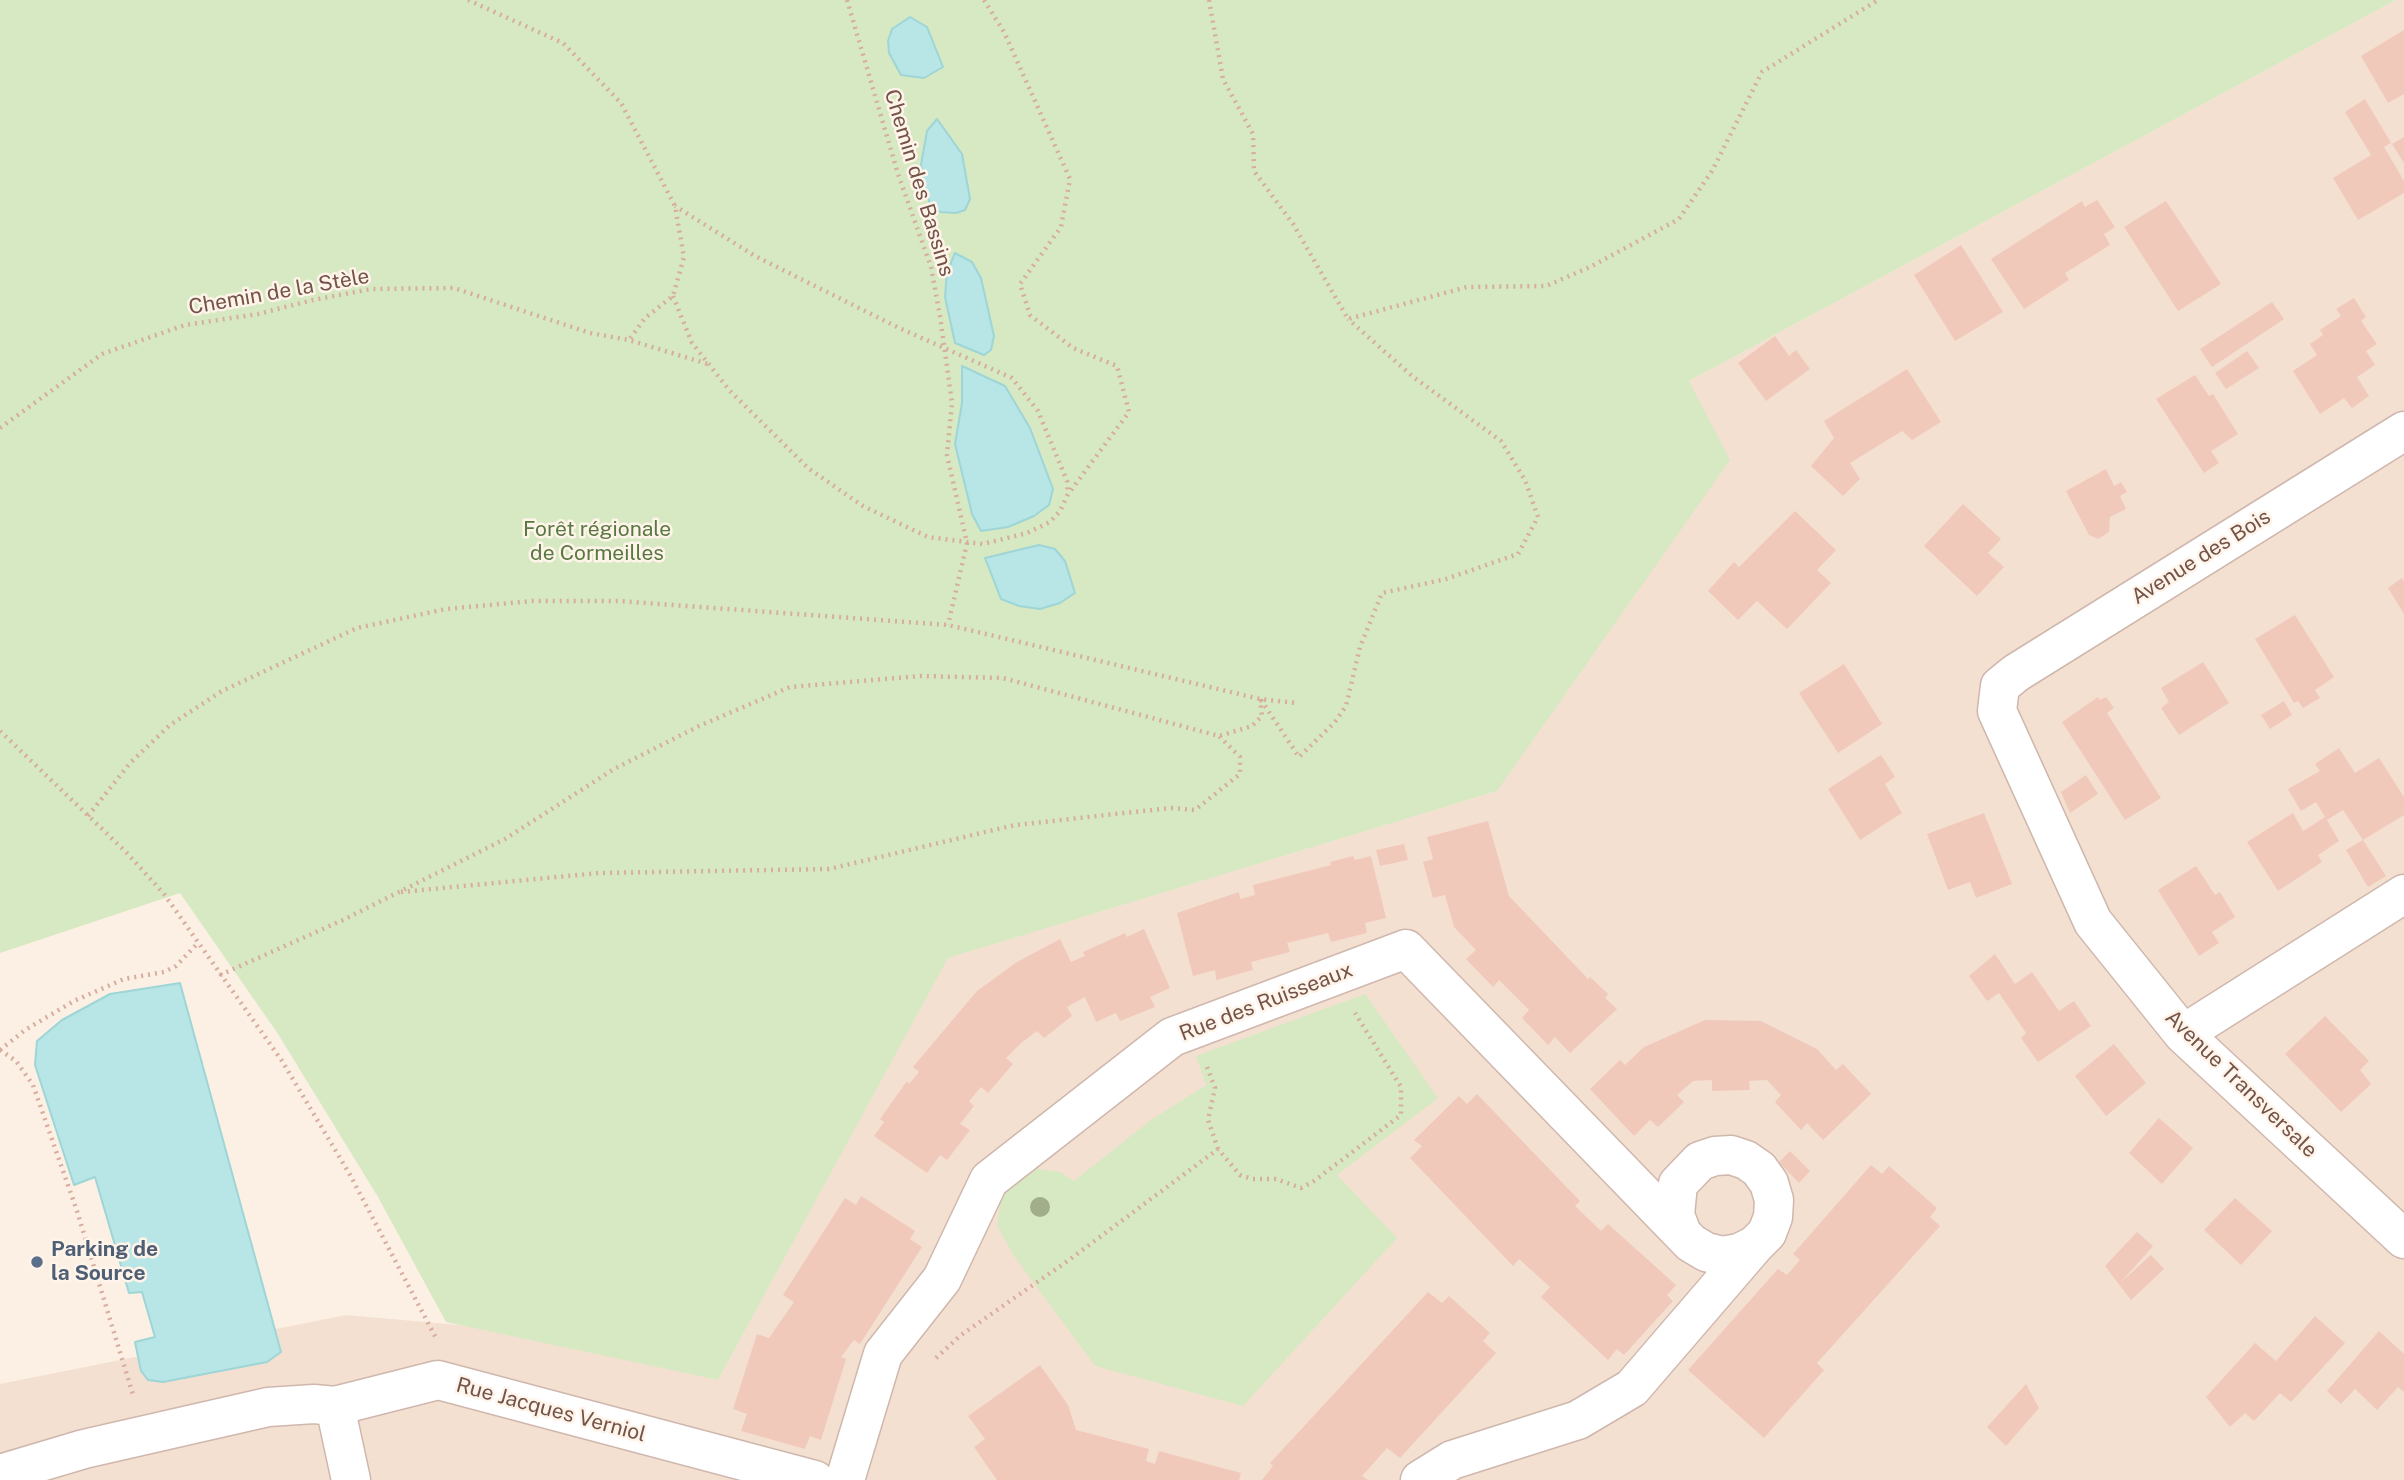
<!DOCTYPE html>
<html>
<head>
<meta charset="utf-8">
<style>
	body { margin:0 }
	canvas { display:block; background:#fcefe3 }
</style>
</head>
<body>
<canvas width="2404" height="1480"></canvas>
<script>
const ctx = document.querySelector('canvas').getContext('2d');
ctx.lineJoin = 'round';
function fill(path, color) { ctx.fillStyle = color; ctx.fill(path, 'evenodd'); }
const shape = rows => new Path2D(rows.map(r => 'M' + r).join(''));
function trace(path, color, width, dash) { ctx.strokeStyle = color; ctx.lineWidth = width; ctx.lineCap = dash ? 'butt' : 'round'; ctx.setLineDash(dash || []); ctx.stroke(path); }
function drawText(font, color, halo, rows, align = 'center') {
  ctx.font = font + ' "Public Sans",sans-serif'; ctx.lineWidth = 5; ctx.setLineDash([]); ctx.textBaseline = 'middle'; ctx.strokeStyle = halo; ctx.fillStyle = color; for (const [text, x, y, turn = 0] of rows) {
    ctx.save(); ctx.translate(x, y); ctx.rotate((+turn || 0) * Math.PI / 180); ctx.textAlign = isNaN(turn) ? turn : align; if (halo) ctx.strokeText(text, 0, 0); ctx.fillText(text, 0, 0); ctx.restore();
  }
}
const residential = shape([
	[2396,0,2404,0,2404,1480,0,1480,0,1384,346,1315,481,1327,718,1380,947,958,1497,791,1689,381]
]);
const green = shape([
	[0,0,2396,0,1689,381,1730,460,1497,791,948,958,718,1380,446,1322,378,1197,278,1034,180,893,0,953],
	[1365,994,1438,1098,1337,1175,1397,1238,1243,1406,1095,1366,1014,1256,997,1226,1001,1196,1010,1182,1034,1168,1060,1172,1074,1181,1151,1120,1206,1085,1196,1056]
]);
const water = shape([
	[910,17,927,27,943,67,924,78,901,75,889,53,888,41,892,29,910,17],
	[937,119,962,154,970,199,965,210,956,213,940,212,931,206,925,190,921,165,927,131,937,119],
	[955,253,972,262,981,278,994,336,991,350,984,355,955,343,945,297,947,272,955,253],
	[962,366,1005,386,1030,428,1053,489,1049,505,1034,516,1008,527,981,531,972,514,955,444,962,403,962,366],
	[1039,545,1055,549,1065,561,1075,593,1060,603,1040,609,1019,606,1001,599,985,558,1039,545],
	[180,983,281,1352,267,1362,163,1382,148,1380,141,1371,135,1342,155,1337,142,1292,129,1293,95,1177,74,1185,35,1065,37,1041,62,1020,110,994,180,983]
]);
const building = shape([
	[2404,30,2404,94,2388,103,2361,56],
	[2365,99,2391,143,2384,147,2404,181,2404,193,2358,220,2333,178,2371,155,2345,112],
	[2404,137,2404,163,2392,144],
	[2097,200,2115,227,2104,234,2110,245,2065,273,2069,280,2024,309,1991,259,2082,201,2085,207],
	[2166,201,2221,284,2178,311,2124,227],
	[1961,245,2003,312,1955,341,1914,275],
	[2354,298,2366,317,2361,321,2377,344,2366,351,2375,365,2357,377,2369,396,2352,408,2344,398,2320,414,2293,371,2317,355,2310,344,2323,335,2320,330,2341,316,2336,309],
	[2272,302,2284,319,2212,367,2200,349],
	[1775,336,1789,356,1796,350,1810,369,1766,401,1738,363],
	[2247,351,2259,368,2226,389,2215,373],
	[1907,369,1941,422,1912,440,1902,431,1850,463,1860,479,1843,496,1811,466,1834,438,1824,421],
	[2195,375,2209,396,2213,394,2238,434,2211,451,2219,463,2204,473,2156,399],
	[2106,469,2114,486,2121,482,2127,492,2120,496,2126,509,2110,517,2109,532,2098,539,2089,535,2066,491],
	[1963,504,2001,539,1988,553,2004,567,1977,596,1924,546],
	[1795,511,1836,550,1817,570,1831,583,1787,629,1757,601,1738,620,1708,591,1734,562,1739,567],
	[2402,578,2404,581,2404,614,2388,588],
	[2295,615,2334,677,2315,690,2320,698,2303,708,2298,701,2294,703,2255,639],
	[2203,662,2229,703,2179,735,2161,708,2169,702,2161,688],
	[1844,664,1882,724,1838,753,1799,693],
	[2098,697,2100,700,2106,697,2114,708,2107,713,2161,798,2125,820,2062,722],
	[2284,701,2292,715,2270,729,2261,715],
	[2339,748,2355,773,2379,758,2404,797,2404,815,2363,840,2343,810,2327,820,2339,841,2318,855,2322,862,2278,891,2247,842,2293,813,2303,831,2325,817,2316,802,2301,811,2288,789,2320,771,2315,764],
	[1881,755,1895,777,1885,784,1902,813,1860,840,1828,789],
	[2086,775,2098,794,2070,813,2061,792],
	[1984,813,2012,884,1976,898,1970,882,1948,890,1927,834],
	[1488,821,1509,896,1588,979,1590,977,1608,994,1605,998,1617,1009,1570,1053,1555,1037,1548,1045,1522,1018,1529,1010,1499,980,1493,987,1466,959,1476,950,1454,927,1445,895,1433,898,1423,862,1433,859,1427,837],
	[2363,840,2386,876,2368,887,2346,850],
	[1404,844,1408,860,1380,866,1376,850],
	[1353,856,1355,860,1371,856,1386,918,1365,923,1367,933,1331,942,1328,933,1287,943,1290,952,1251,962,1253,970,1216,980,1215,970,1193,976,1177,913,1239,892,1240,899,1255,895,1253,885,1331,865,1330,862],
	[2196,866,2215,895,2220,892,2235,917,2212,932,2219,943,2199,956,2158,890],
	[1144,929,1170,988,1150,997,1155,1007,1120,1021,1116,1013,1096,1022,1085,997,1067,1007,1072,1016,1044,1038,1037,1031,1021,1043,1006,1058,1013,1064,988,1093,981,1087,969,1101,974,1106,960,1124,970,1130,947,1160,940,1155,927,1173,874,1136,884,1122,880,1119,907,1081,909,1084,919,1072,913,1067,977,991,1017,962,1060,939,1071,962,1085,956,1083,952,1125,933,1127,937],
	[1995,954,2015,984,2032,972,2059,1011,2074,1001,2091,1026,2038,1062,2021,1038,2026,1033,1999,993,1987,1001,1969,976],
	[2325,1016,2369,1061,2360,1070,2371,1084,2341,1112,2285,1054],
	[1705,1020,1761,1021,1817,1049,1836,1070,1843,1064,1871,1094,1823,1140,1807,1123,1801,1130,1775,1102,1781,1095,1767,1080,1749,1081,1750,1090,1712,1091,1712,1080,1693,1081,1677,1095,1684,1102,1658,1127,1650,1120,1634,1136,1590,1089,1620,1060,1625,1065,1644,1047],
	[2114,1044,2146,1083,2106,1116,2075,1076],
	[1477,1094,1580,1201,1575,1206,1601,1231,1608,1224,1676,1285,1667,1295,1673,1301,1624,1355,1617,1349,1608,1360,1541,1297,1550,1287,1519,1259,1513,1266,1410,1158,1422,1146,1414,1140,1459,1096,1467,1104],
	[2159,1118,2193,1148,2162,1184,2129,1153],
	[1790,1151,1810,1171,1799,1183,1779,1162],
	[1871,1165,1882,1174,1889,1166,1937,1208,1930,1217,1940,1226,1817,1363,1824,1370,1764,1438,1688,1370,1778,1269,1787,1275,1800,1260,1793,1254],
	[861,1196,915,1231,910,1239,922,1247,860,1344,854,1340,841,1357,846,1359,821,1440,810,1436,805,1449,741,1431,747,1414,733,1409,757,1334,769,1338,794,1302,783,1295,845,1198,856,1205],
	[2235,1198,2272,1231,2241,1265,2204,1230],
	[2137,1232,2153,1246,2121,1282,2151,1255,2164,1269,2131,1300,2105,1266],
	[1428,1292,1442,1303,1449,1296,1490,1333,1483,1341,1496,1353,1400,1458,1387,1448,1362,1476,1368,1480,1262,1480,1273,1466,1270,1463],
	[2315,1316,2345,1343,2291,1402,2280,1393,2254,1421,2245,1413,2230,1427,2206,1397,2255,1343,2276,1361],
	[2379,1331,2404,1354,2404,1392,2398,1387,2377,1410,2355,1389,2341,1404,2327,1391],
	[1040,1365,1068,1405,1076,1430,1149,1449,1146,1461,1155,1464,1159,1451,1241,1473,1239,1480,997,1480,974,1447,985,1439,968,1416],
	[2026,1384,2039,1408,2006,1446,1987,1427]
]);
const path = shape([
	[468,0,563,43,621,103,675,206,684,257,673,296,645,318,629,340],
	[847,0,898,174,931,267,940,316,952,403,947,455,967,543,948,625],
	[984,0,1004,32,1070,179,1061,227,1020,284,1030,315,1073,348,1117,366,1129,412,1069,493],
	[1209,0,1223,79,1253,134,1254,171,1293,224,1348,319,1467,287,1546,286,1590,267,1679,219,1712,171,1762,72,1878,0],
	[673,296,692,343,730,391,808,468,863,506,928,537,983,544,1027,533,1050,522,1060,511,1068,494,1067,481,1038,411,1012,378,897,327,755,256,675,206],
	[0,428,102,354,185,325,258,314,313,300,371,289,454,288,590,333,629,340,708,364],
	[1261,700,1299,757,1335,722,1346,706,1360,647,1382,593,1446,579,1518,554,1538,517,1525,480,1501,441,1412,376,1348,319],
	[0,731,126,852,164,894,282,1061,349,1173,437,1340],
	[88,816,130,763,170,725,222,691,357,628,446,609,532,601,618,601,948,625,1260,699,1296,703],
	[401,892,599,873,829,869,1015,825,1171,808,1195,810,1240,774,1240,757,1219,736],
	[220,975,343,920,505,839,614,769,699,726,790,687,921,676,1003,678,1219,736,1252,726,1262,716,1260,699],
	[0,1050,16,1061,33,1085,77,1211,134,1398],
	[0,1050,25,1030,74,1001,124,979,164,972,176,966,198,943],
	[1207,1067,1215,1088,1208,1120,1218,1149],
	[936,1358,961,1335,1069,1260,1218,1149,1240,1175,1252,1179,1276,1179,1301,1188,1314,1181,1401,1115,1401,1087,1355,1013]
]);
const minor = shape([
	[2404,431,2016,673,2000,686,1997,711,2093,922,2183,1034,2404,1239],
	[2183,1034,2404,894],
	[335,1406,438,1380,815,1480],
	[845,1480,883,1354,942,1279,989,1180,1172,1037,1406,949,1691,1243,1706,1252,1722,1256,1739,1253,1755,1245,1767,1233,1773,1217,1774,1200,1769,1183,1759,1169,1746,1160,1731,1155,1715,1156,1700,1161,1678,1184,1675,1215,1681,1231],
	[1420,1480,1452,1460,1578,1420,1632,1388,1755,1245]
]);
const tertiary = shape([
	[0,1474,84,1449,268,1407,314,1404,335,1406,351,1480]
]);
const trees = [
	[1040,1207]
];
const markers = [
	[37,1262,7,"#5c6f8a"]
];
const streetNames = [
	["Chemin des Bassins",919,183,73],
	["Chemin de la Stèle",279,292,-10],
	["Avenue des Bois",2201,557,-32],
	["Rue des Ruisseaux",1266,1002,-21],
	["Avenue Transversale",2241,1084,44],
	["Rue Jacques Verniol",551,1410,15]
];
const parkNames = [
	["Forêt régionale",597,530],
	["de Cormeilles",597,554]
];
const serviceNames = [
	["Parking de",51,1250],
	["la Source",51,1274]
];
fill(residential, '#f4e0d1');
fill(green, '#d7e9c2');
fill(water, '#b8e5e5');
trace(water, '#9ed5d7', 2);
fill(building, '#f1c9bb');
trace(minor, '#cfb7ad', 41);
trace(tertiary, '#cfb7ad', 41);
trace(path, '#d6ad9e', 4.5, [2, 5]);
trace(minor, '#fff', 38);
trace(tertiary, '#fff', 38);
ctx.fillStyle = '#a2ae8a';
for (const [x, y] of trees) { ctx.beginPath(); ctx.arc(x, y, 10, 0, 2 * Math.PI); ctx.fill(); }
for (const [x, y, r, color] of markers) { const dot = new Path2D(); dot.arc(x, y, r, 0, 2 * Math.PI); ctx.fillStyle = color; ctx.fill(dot); trace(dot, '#fff4e9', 2.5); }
drawText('21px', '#745349', '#fff4e9', streetNames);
drawText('21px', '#597942', '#fff4e9', parkNames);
drawText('bold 21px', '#4e5e75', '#fff4e9', serviceNames, 'left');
</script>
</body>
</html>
